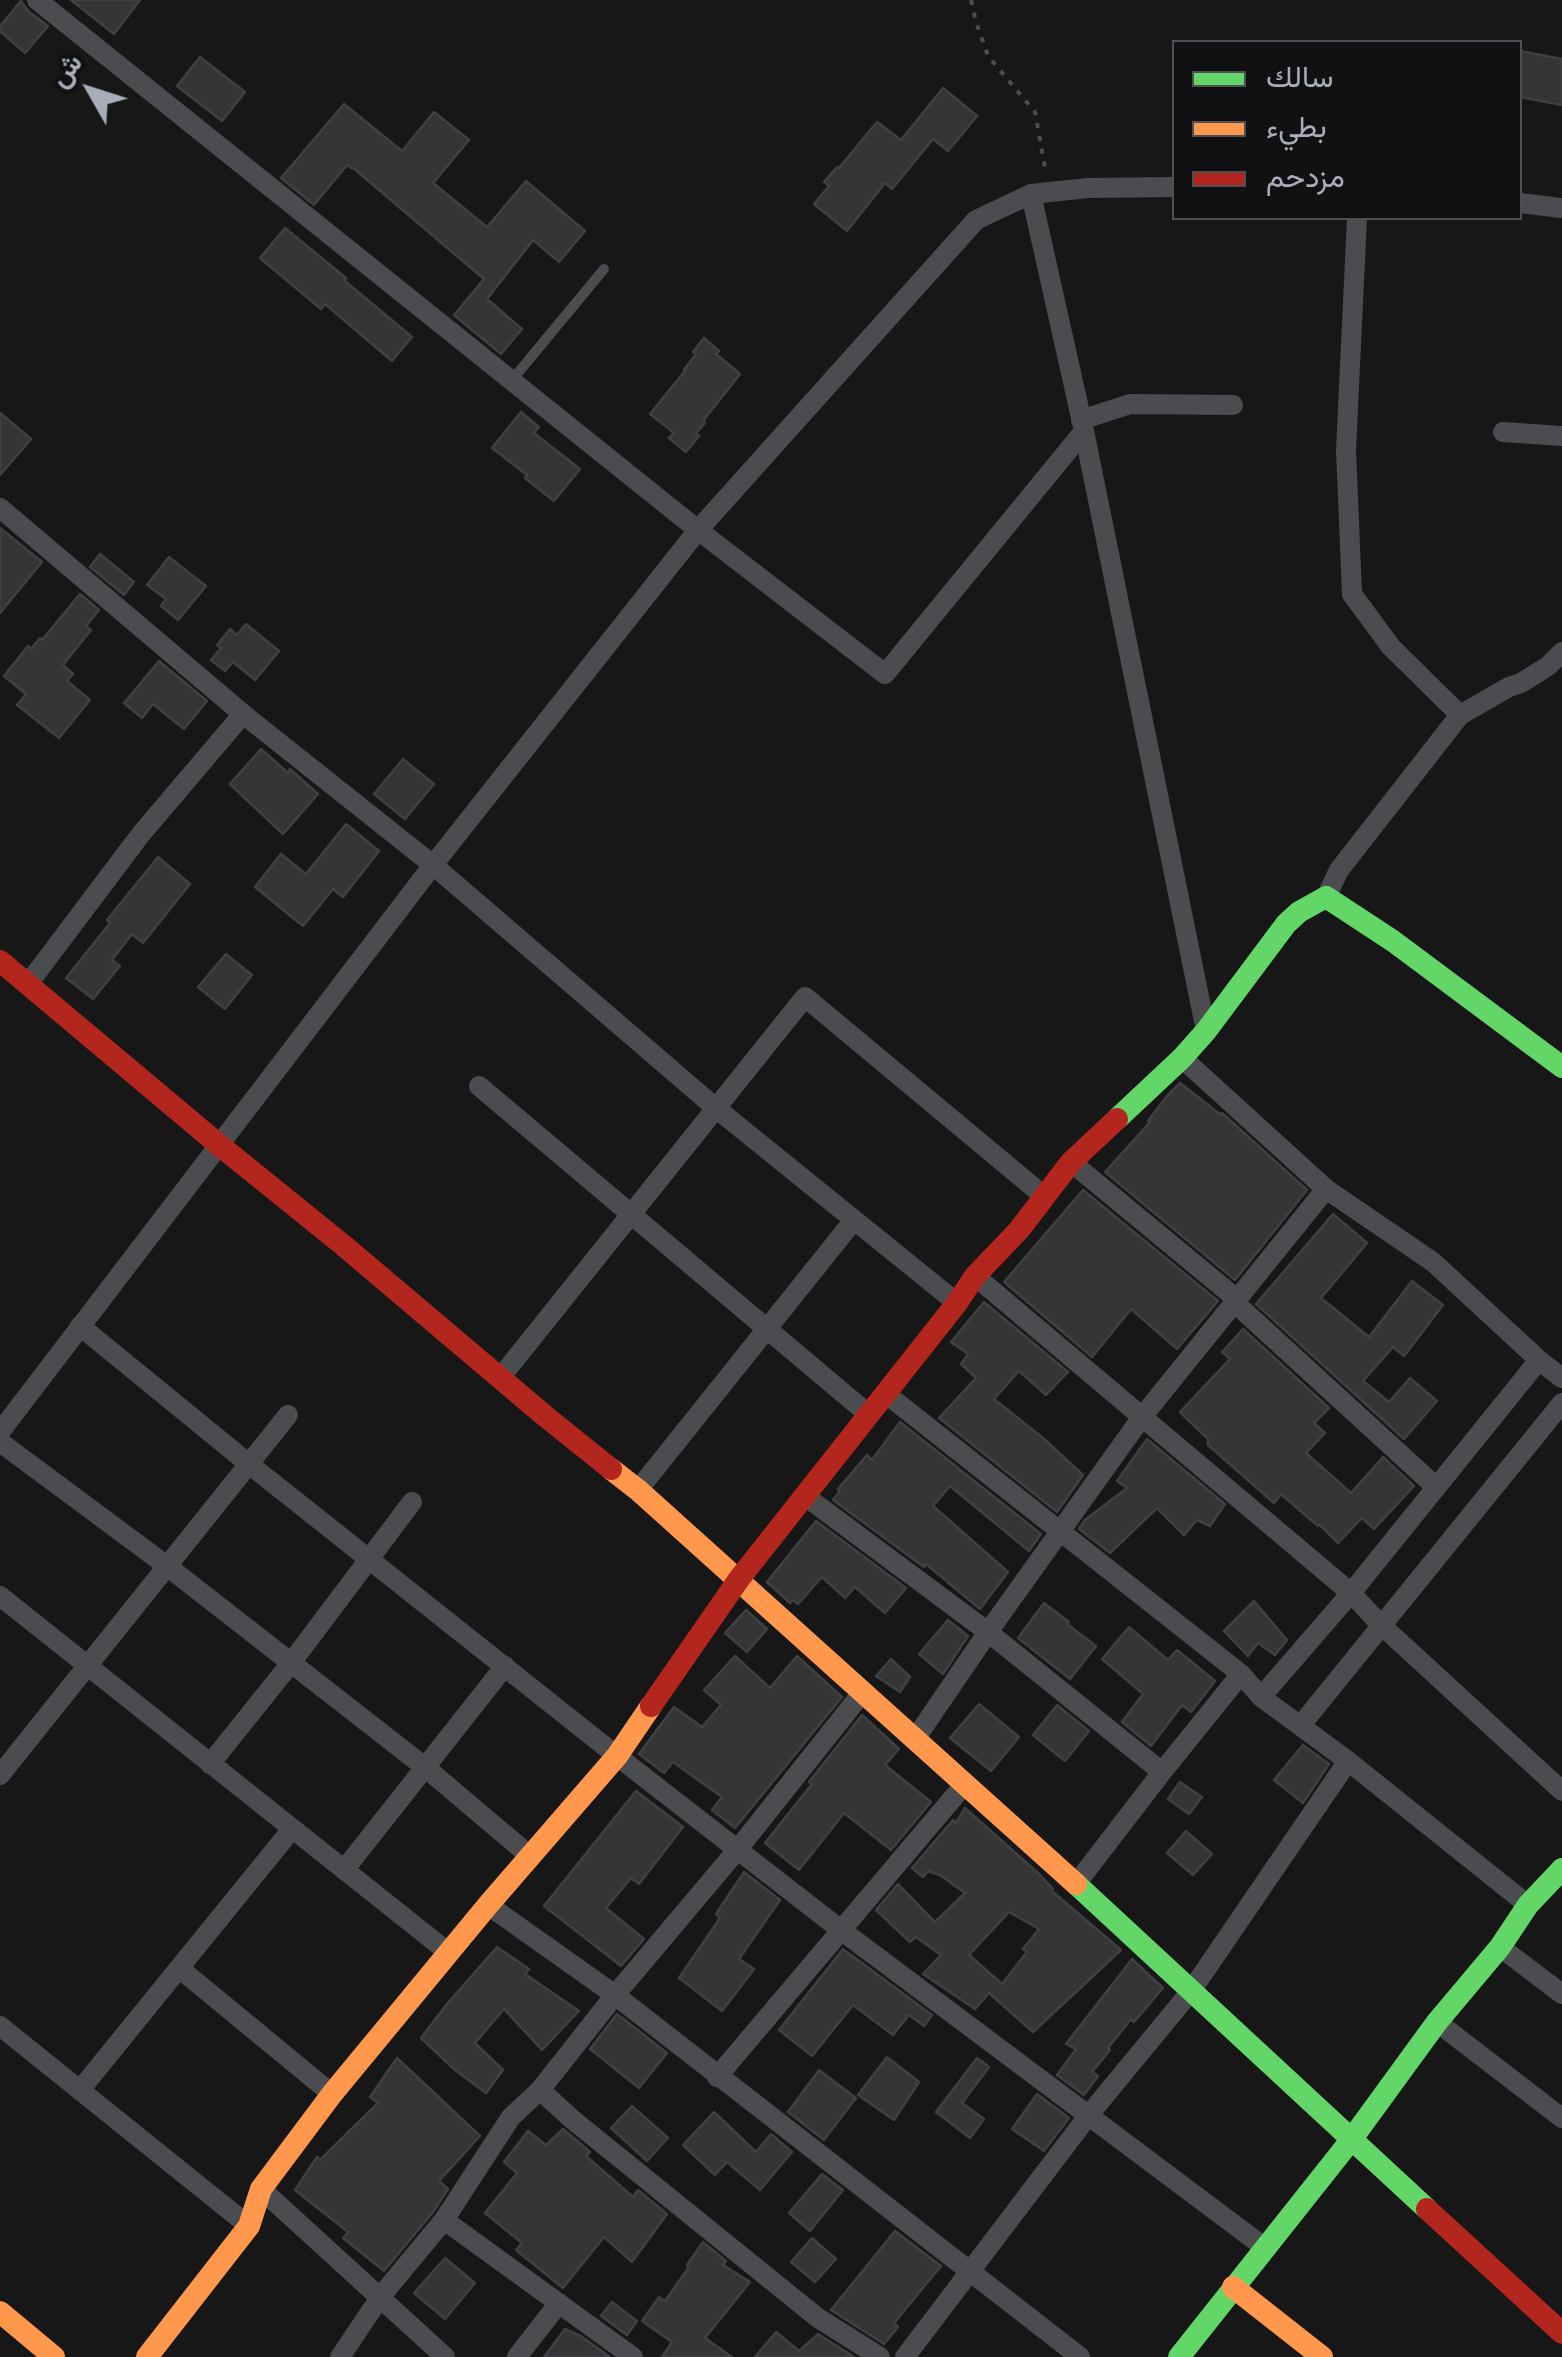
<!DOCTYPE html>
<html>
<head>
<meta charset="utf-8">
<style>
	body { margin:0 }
	#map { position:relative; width:1562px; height:2357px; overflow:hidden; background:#171717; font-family:"Alegreya Sans",Vazirmatn,sans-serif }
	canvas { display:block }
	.legend { position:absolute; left:1172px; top:40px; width:350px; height:180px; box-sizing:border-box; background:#111113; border:2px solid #4d4f55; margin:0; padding:12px 18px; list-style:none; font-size:30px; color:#a8adb8 }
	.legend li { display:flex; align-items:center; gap:20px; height:50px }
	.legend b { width:50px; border:2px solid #4d4f55 }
	.north { position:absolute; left:40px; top:40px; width:100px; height:100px; -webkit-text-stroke:8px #111113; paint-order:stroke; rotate:309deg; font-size:28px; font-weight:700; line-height:40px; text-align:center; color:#a8adb8 }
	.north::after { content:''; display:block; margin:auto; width:35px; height:45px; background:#a8adb8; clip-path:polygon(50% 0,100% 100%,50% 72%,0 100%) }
</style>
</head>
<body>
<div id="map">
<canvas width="1562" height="2357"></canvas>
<ul class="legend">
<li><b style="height:12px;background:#63d668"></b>سالك</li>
<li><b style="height:12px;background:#ff974d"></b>بطيء</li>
<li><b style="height:12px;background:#b3261e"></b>مزدحم</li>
</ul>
<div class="north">ش</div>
</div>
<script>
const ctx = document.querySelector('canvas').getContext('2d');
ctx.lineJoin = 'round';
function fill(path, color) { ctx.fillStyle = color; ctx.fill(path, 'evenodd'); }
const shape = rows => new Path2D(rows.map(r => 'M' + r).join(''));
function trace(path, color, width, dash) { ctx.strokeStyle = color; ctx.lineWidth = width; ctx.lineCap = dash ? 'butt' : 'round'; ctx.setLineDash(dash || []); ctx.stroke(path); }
const building = shape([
	[71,0,140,0,114,34,71,0],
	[21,1,28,11,48,26,25,53,0,31,0,26,21,1],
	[1520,51,1562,59,1562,105,1520,97,1520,51],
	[200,57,245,92,222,121,177,86,200,57],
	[943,88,977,116,948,151,933,139,892,189,885,183,847,231,814,204,829,186,824,182,837,167,839,168,877,122,901,140,943,88],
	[344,104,402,151,434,112,469,140,433,183,487,227,526,181,585,231,559,262,533,240,487,299,522,329,501,354,454,315,484,279,352,167,351,168,347,165,314,205,281,178,344,104],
	[285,228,346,278,345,281,412,337,392,361,325,304,321,309,260,258,285,228],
	[704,338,719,351,716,354,740,374,703,421,705,423,696,433,699,436,686,452,669,438,674,433,650,414,685,371,684,370,696,354,693,352,704,338],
	[521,412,539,427,534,433,580,469,554,501,525,478,527,475,492,448,521,412],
	[0,413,31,439,0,475,0,413],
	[0,528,42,562,0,613,0,528],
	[100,554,134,582,124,595,90,567,100,554],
	[169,557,206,586,178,620,161,606,166,599,147,585,169,557],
	[80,594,99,610,86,626,91,630,63,665,73,674,67,681,90,700,59,738,17,705,26,694,4,676,28,646,31,649,40,638,42,640,80,594],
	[246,624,279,651,255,680,233,662,225,671,211,660,221,648,217,645,230,629,237,635,246,624],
	[159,661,207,701,184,729,153,704,142,718,124,703,159,661],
	[261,749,288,773,290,769,318,794,283,834,230,784,261,749],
	[403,759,434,784,405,819,374,794,403,759],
	[346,824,379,851,343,897,333,889,303,926,255,887,281,854,306,874,346,824],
	[158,857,190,884,143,943,132,934,112,960,120,966,93,999,66,978,110,923,107,920,158,857],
	[226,954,252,975,225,1009,198,987,226,954],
	[1180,1083,1221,1115,1222,1113,1307,1190,1235,1280,1105,1172,1150,1122,1148,1121,1167,1096,1180,1083],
	[1083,1190,1218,1301,1177,1349,1131,1309,1092,1357,1004,1282,1083,1190],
	[1333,1214,1367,1243,1321,1298,1369,1337,1412,1281,1443,1305,1404,1356,1393,1347,1363,1381,1389,1402,1410,1378,1437,1401,1404,1439,1256,1304,1333,1214],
	[984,1302,1068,1372,1046,1395,1019,1371,994,1399,1043,1438,1083,1475,1057,1512,939,1418,976,1378,961,1364,968,1354,951,1342,984,1302],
	[1243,1329,1329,1408,1314,1423,1325,1433,1306,1453,1351,1493,1383,1457,1414,1486,1374,1529,1362,1518,1338,1543,1319,1524,1318,1526,1281,1494,1274,1503,1208,1445,1208,1439,1180,1412,1230,1359,1222,1352,1243,1329],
	[900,1422,1041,1534,1029,1551,950,1486,933,1506,1008,1572,980,1609,926,1564,924,1567,833,1500,840,1491,838,1489,867,1455,872,1460,900,1422],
	[1147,1439,1225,1504,1210,1526,1197,1520,1184,1535,1157,1508,1110,1553,1079,1529,1085,1520,1127,1488,1117,1481,1147,1439],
	[816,1521,906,1588,885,1613,855,1587,845,1598,822,1577,798,1604,792,1600,790,1603,767,1582,816,1521],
	[1254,1601,1287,1640,1275,1655,1258,1643,1248,1656,1224,1631,1254,1601],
	[1044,1603,1069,1622,1067,1624,1096,1646,1070,1679,1018,1638,1044,1603],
	[746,1610,767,1629,747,1652,725,1633,746,1610],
	[948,1620,968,1636,943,1674,919,1654,948,1620],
	[1129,1627,1168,1660,1177,1650,1215,1681,1191,1712,1182,1705,1151,1746,1122,1722,1143,1694,1102,1659,1129,1627],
	[735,1656,770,1688,797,1656,842,1697,735,1828,712,1810,722,1797,673,1762,664,1773,639,1754,674,1707,702,1727,721,1705,704,1690,735,1656],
	[891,1659,910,1677,900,1692,876,1676,891,1659],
	[979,1704,1019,1737,991,1771,950,1738,979,1704],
	[1057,1705,1089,1731,1065,1761,1033,1735,1057,1705],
	[862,1715,899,1749,885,1765,931,1802,891,1850,844,1813,799,1870,765,1843,812,1784,809,1782,862,1715],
	[1303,1745,1329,1764,1303,1803,1274,1780,1303,1745],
	[1180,1782,1202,1797,1189,1814,1168,1799,1180,1782],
	[636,1791,683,1827,639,1884,631,1878,606,1908,644,1939,621,1966,544,1906,636,1791],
	[965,1808,1038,1873,1053,1889,1052,1891,1121,1950,1033,2032,989,1993,975,2009,923,1974,941,1955,916,1937,910,1942,876,1910,898,1884,935,1922,965,1893,940,1875,928,1871,923,1877,912,1868,953,1820,956,1823,965,1808],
	[1009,1912,1039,1929,1023,1949,1027,1952,1002,1984,969,1955,1009,1912],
	[1186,1831,1212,1854,1193,1875,1167,1853,1186,1831],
	[744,1872,780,1900,739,1959,754,1969,722,2011,679,1978,720,1918,716,1914,744,1872],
	[497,1947,529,1969,525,1974,579,2011,542,2050,504,2009,475,2043,503,2070,486,2093,455,2070,421,2038,447,2004,497,1947],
	[843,1949,932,2015,924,2026,909,2015,893,2035,853,2005,812,2056,779,2030,843,1949],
	[1132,1959,1163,1988,1134,2022,1131,2019,1108,2048,1110,2050,1092,2072,1098,2076,1084,2095,1057,2075,1076,2049,1066,2044,1132,1959],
	[617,2014,667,2053,639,2088,590,2049,617,2014],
	[887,2057,919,2082,894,2120,858,2095,887,2057],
	[397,2058,480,2136,439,2181,448,2189,433,2212,384,2271,343,2238,348,2232,295,2190,317,2157,320,2160,378,2103,370,2097,397,2058],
	[977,2058,989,2067,962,2103,984,2119,970,2138,936,2112,977,2058],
	[819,2070,856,2098,824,2140,788,2112,819,2070],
	[1037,2094,1069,2118,1044,2151,1012,2129,1037,2094],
	[632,2106,668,2138,647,2161,611,2128,632,2106],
	[714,2112,756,2152,771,2134,792,2152,760,2190,727,2162,715,2175,683,2145,714,2112],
	[563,2129,590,2152,586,2156,633,2197,638,2190,667,2214,632,2262,604,2237,563,2288,516,2250,522,2243,485,2213,517,2173,504,2162,528,2131,546,2145,563,2129],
	[822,2174,843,2190,810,2231,789,2213,822,2174],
	[895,2231,941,2266,894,2323,898,2327,884,2344,831,2310,895,2231],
	[812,2238,836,2259,815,2282,791,2262,812,2238],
	[703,2242,726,2261,723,2265,750,2282,705,2338,732,2357,662,2357,672,2342,642,2321,659,2297,665,2301,689,2267,687,2265,703,2242],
	[445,2258,475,2283,445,2319,414,2293,445,2258],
	[612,2302,637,2321,627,2335,601,2316,612,2302],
	[565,2329,582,2337,610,2357,544,2357,565,2329],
	[776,2332,799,2351,818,2334,854,2357,755,2357,776,2332]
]);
const path = shape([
	[971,0,976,22,988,56,1035,112,1046,173]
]);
const lane = shape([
	[512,380,604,269]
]);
const street = shape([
	[37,0,698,530,885,674,1084,431],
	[1031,194,1084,431,1206,1031],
	[1520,203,1562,208],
	[1357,218,1346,450,1352,594,1391,647,1460,715],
	[1081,420,1130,404,1233,405],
	[1503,432,1562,436],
	[0,508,243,714,433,865,717,1109,957,1303],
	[1326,897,1339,870,1460,715,1509,687,1521,683,1548,666,1562,652],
	[28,984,141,834,243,714],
	[1182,1058,1326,1189,1433,1262,1539,1360,1562,1378],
	[479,1086,868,1414],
	[1071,1162,1238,1300],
	[975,1276,1351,1593,1380,1624,1562,1791],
	[1235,1303,1436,1487],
	[80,1326,249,1464,617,1756,841,1930,1264,2247],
	[500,1378,805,997,1045,1197],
	[885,1393,1241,1674,1261,1697,1348,1761,1528,1905],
	[0,1432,433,865,698,530,976,220,1031,194,1088,188,1174,187],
	[0,1442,167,1566,426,1768,530,1856],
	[638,1490,854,1220],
	[805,1496,988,1632,1162,1772],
	[0,1596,449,1953],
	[1261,1697,1351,1593,1539,1360],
	[1301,1725,1562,1403],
	[915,1739,988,1632,1142,1417,1326,1189],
	[210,1764,291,1663,412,1502],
	[0,1775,288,1415],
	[344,1870,505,1666],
	[1076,1884,1162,1772,1241,1674],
	[488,1905,615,1995,1080,2357],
	[1500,1947,1562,1994],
	[179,1968,332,2094],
	[1437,2022,1562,2118],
	[0,2026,249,2226],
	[717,2077,964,1785],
	[80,2090,292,1829],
	[540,2090,573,2120,818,2318,880,2357],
	[261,2189,445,2357],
	[444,2220,633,2357],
	[340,2357,381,2296,444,2220,511,2117,540,2090,615,1995,738,1849,862,1693],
	[517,2357,559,2303],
	[905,2357,1088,2116,1191,1991,1348,1761]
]);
const fast = shape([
	[1117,1119,1182,1058,1206,1031,1286,924,1299,912,1326,897,1393,941,1562,1067],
	[1076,1884,1427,2209],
	[1179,2357,1351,2140,1437,2022,1500,1947,1528,1905,1562,1869]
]);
const slow = shape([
	[611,1469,638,1490,1076,1884],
	[1233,2287,1322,2357],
	[0,2312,54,2357],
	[147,2357,249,2226,261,2189,332,2094,488,1905,617,1756,651,1706]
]);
const jam = shape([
	[0,961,218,1144,343,1245,545,1416,611,1469],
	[651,1706,739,1579,957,1303,975,1276,1019,1230,1071,1162,1117,1119],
	[1427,2209,1562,2333]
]);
fill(building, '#353536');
trace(building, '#3f4043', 2.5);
trace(path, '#4d4e52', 4, [5, 8]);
trace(lane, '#4b4c50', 10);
trace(street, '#4b4c50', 20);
trace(fast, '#63d668', 22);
trace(slow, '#ff974d', 22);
trace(jam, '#b3261e', 22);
</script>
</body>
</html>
